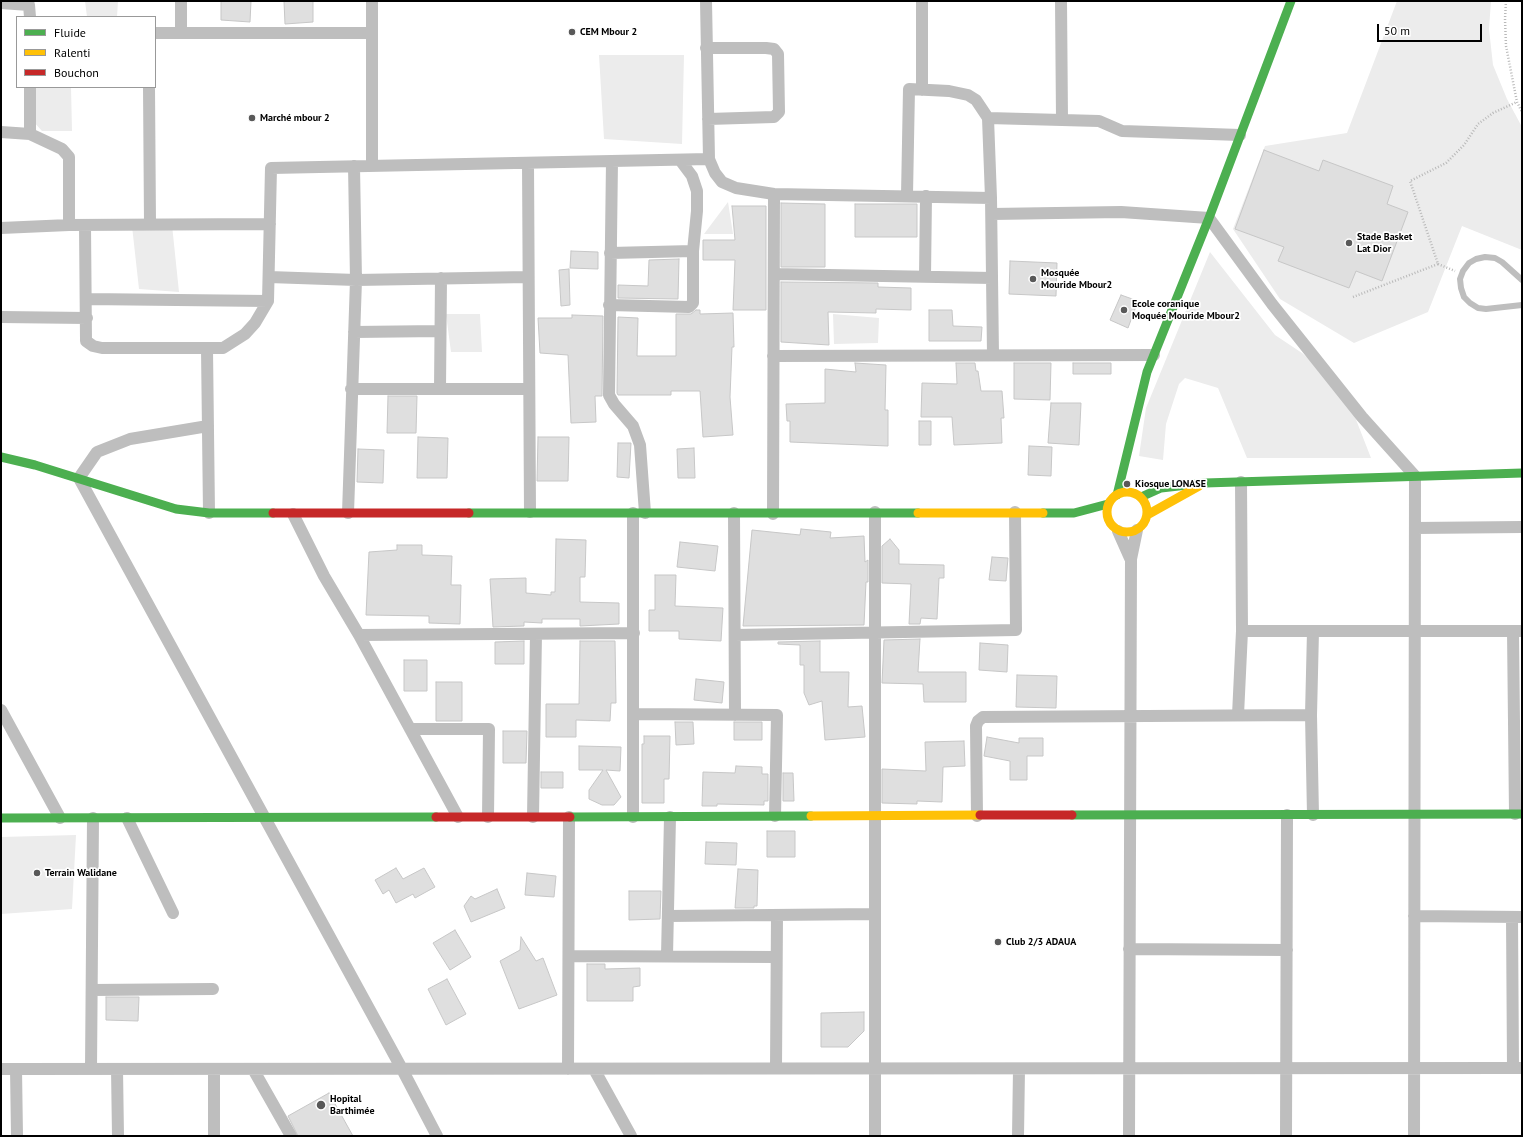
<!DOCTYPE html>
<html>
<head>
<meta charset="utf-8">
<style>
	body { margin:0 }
	#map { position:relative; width:1523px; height:1137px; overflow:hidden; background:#fff; font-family:"PT Sans",sans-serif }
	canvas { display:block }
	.frame { position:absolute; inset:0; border:2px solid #000; pointer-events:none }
	.legend { position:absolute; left:16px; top:16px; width:140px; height:72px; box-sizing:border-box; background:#fff; border:1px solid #999; margin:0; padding:5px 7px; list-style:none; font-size:12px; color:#000 }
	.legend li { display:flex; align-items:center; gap:8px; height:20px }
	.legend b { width:20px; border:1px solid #999 }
	.scale { position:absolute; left:1377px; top:24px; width:105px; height:18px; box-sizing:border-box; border:2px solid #000; border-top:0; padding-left:5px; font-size:12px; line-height:14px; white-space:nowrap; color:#000; -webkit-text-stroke:3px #fff; paint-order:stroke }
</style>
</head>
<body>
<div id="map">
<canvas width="1523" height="1137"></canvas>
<div class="frame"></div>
<ul class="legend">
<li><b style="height:5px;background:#4caf50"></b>Fluide</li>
<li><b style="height:5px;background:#ffc107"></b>Ralenti</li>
<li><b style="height:5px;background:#c62828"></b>Bouchon</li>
</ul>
<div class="scale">50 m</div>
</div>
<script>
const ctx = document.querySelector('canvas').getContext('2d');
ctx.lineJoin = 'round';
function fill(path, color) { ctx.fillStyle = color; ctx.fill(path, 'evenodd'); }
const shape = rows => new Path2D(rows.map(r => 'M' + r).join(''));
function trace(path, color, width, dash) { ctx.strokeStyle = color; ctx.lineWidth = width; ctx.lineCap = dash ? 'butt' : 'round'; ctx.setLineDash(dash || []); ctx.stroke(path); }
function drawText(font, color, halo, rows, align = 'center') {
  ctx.font = font + ' "PT Sans",sans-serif'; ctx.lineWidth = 3.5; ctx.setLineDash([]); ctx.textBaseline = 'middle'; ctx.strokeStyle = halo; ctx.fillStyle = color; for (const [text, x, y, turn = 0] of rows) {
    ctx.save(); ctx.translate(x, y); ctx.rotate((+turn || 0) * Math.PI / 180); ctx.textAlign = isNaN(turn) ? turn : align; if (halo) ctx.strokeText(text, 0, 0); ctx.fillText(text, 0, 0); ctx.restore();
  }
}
const green = shape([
	[85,1,118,1,117,17,87,17],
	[1397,1,1491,1,1489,29,1493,65,1507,99,1522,127,1522,250,1462,226,1428,312,1354,343,1280,299,1233,229,1265,146,1347,133],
	[599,55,684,55,682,144,604,139],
	[35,87,71,87,72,131,42,131,33,121],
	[728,202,733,234,704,234],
	[172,225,179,292,139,289,132,226],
	[1210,252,1275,335,1302,353,1331,379,1348,399,1371,458,1247,458,1218,388,1185,378,1179,384,1166,424,1163,460,1139,456,1146,408],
	[446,314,480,314,482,352,451,352],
	[833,314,879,318,878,343,834,344],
	[76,835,72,909,1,914,1,837]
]);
const building = shape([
	[221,1,251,1,250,22,221,20,221,1],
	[284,1,313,1,313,22,285,24,284,1],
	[1264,150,1319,171,1323,160,1393,186,1387,204,1408,212,1382,281,1356,271,1349,288,1278,261,1284,247,1235,229,1264,150],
	[781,203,825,204,825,267,781,267,781,203],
	[855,204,917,204,917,237,855,237,855,204],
	[732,206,766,206,766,310,733,310,735,260,703,260,703,240,735,240,732,206],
	[571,251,598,252,598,269,570,268,571,251],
	[679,259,678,299,618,298,618,285,648,286,649,260,679,259],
	[1010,261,1057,263,1056,296,1009,294,1010,261],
	[569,269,570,305,561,306,559,270,569,269],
	[781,282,878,283,878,287,911,288,911,310,876,309,876,313,828,312,829,345,781,342,781,282],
	[1121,295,1138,301,1128,328,1110,320,1121,295],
	[696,310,700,310,700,314,733,313,734,347,732,347,730,397,733,435,703,437,700,391,671,391,671,395,618,395,617,393,618,317,638,318,637,356,676,356,676,314,691,314,696,310],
	[929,310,952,310,953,326,982,327,981,341,929,341,929,310],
	[572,315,603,316,602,396,595,396,596,422,571,423,568,355,540,353,538,318,572,318,572,315],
	[855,363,886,365,885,410,888,410,888,446,790,442,790,421,787,421,786,404,825,403,825,369,856,372,855,363],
	[956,363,975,363,976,371,978,371,981,391,1002,391,1004,418,1001,418,1002,443,954,445,952,417,921,417,922,383,957,384,956,363],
	[1014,363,1051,363,1050,400,1014,399,1014,363],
	[1073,363,1111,363,1111,374,1073,374,1073,363],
	[388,396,417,396,416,433,387,433,388,396],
	[1051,403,1081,403,1079,445,1048,443,1051,403],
	[919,421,931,421,931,445,919,445,919,421],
	[418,437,448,438,447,478,417,478,418,437],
	[538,437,569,437,568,481,537,481,538,437],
	[618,443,631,443,629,478,617,477,618,443],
	[1029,446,1052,447,1051,476,1028,475,1029,446],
	[694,448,695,478,678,478,677,449,694,448],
	[358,449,384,450,383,483,357,482,358,449],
	[801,529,831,532,830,538,864,536,865,562,868,560,868,582,866,582,864,625,743,626,752,530,800,535,801,529],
	[556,539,586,540,585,577,580,577,580,602,619,603,619,624,580,626,580,619,542,619,542,623,524,622,524,626,493,627,490,579,526,578,526,593,551,595,551,592,555,592,556,539],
	[890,539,899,550,899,564,944,565,944,578,939,578,937,619,921,618,920,624,909,624,911,584,882,583,882,546,890,539],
	[680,542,718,546,715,571,677,567,680,542],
	[397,545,422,545,422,555,452,556,451,585,461,585,460,624,429,623,429,616,366,615,369,552,397,550,397,545],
	[992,557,1008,558,1006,581,989,580,992,557],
	[655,575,676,575,675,606,723,608,721,641,679,639,679,631,649,631,649,610,655,610,655,575],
	[920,639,918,672,966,672,966,702,924,702,923,684,882,683,884,640,920,639],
	[524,641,524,664,495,664,495,642,524,641],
	[580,641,615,641,616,703,611,703,610,721,576,720,576,737,546,737,546,704,579,704,580,641],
	[820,641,820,672,849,672,848,707,862,706,865,737,825,740,822,701,809,705,804,693,804,665,800,665,800,645,778,644,778,642,820,641],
	[980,643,1008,645,1007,672,979,670,980,643],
	[404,660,427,660,427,691,404,691,404,660],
	[1017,675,1057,676,1056,708,1016,707,1017,675],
	[696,679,724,682,722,703,694,700,696,679],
	[436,682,462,682,462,721,436,721,436,682],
	[675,722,693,722,694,744,676,745,675,722],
	[734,722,762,722,762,740,734,740,734,722],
	[503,731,527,731,526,763,503,763,503,731],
	[644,736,670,736,669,779,664,779,664,803,642,803,642,744,644,744,644,736],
	[987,737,1019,743,1019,738,1043,738,1043,756,1027,756,1027,780,1010,780,1010,761,984,756,987,737],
	[964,741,965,766,943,767,942,802,917,801,917,804,882,803,882,769,926,771,925,742,964,741],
	[579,746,621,747,620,771,606,770,621,797,614,805,602,805,589,799,589,790,603,770,579,770,579,746],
	[736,766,762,767,762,774,768,774,768,801,764,801,764,805,717,804,717,806,702,806,703,772,735,773,736,766],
	[541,772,563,772,563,788,541,788,541,772],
	[783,773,793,773,794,801,783,801,783,773],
	[767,831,795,831,795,857,767,857,767,831],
	[706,842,737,843,736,865,705,864,706,842],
	[396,868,403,879,424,868,435,887,415,898,413,894,396,903,389,890,383,894,375,880,396,868],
	[738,869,758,870,757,906,754,906,754,908,735,908,738,869],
	[527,873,556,876,554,897,525,895,527,873],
	[497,889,505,908,471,922,464,906,471,896,475,899,497,889],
	[629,891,661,891,660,919,629,920,629,891],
	[455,930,471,957,450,970,433,943,455,930],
	[521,937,536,961,543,958,557,995,519,1009,500,961,520,950,521,937],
	[587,964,605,964,605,969,640,968,640,986,633,987,633,1001,587,1001,587,964],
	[447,979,466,1014,446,1025,428,989,447,979],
	[106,997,139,997,138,1021,106,1020,106,997],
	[864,1012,864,1031,848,1047,821,1047,821,1013,864,1012],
	[329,1093,353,1136,298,1136,288,1116,329,1093]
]);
const path = shape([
	[1506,1,1505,19,1506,46,1517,102,1522,112],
	[1438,264,1455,271],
	[1353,297,1438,264,1410,181,1446,163,1464,145,1478,124,1493,113,1517,102]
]);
const lane = shape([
	[1522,280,1502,262,1495,258,1485,257,1476,259,1469,263,1463,271,1460,279,1461,288,1464,297,1470,303,1478,308,1486,309,1522,305]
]);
const street = shape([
	[181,1,181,33],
	[706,1,709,159,715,173,722,182,736,188,774,194,991,198],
	[922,1,922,90],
	[1061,1,1062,119],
	[1,3,29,5,30,17],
	[155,33,372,33],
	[706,48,766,48,774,49,778,54,779,112,774,117,708,119],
	[30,87,30,134],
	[149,87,150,224],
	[988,118,1099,121,1122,131,1240,135],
	[1,132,30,134,62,149,69,157,69,225],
	[612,161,609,395,614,404,633,426,640,445,645,513],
	[528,163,530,512],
	[372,166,372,1],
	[907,195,909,89,949,91,968,95,976,100,988,118,991,198,993,355],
	[992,214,1121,212,1209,218,1272,304,1362,417,1415,476,1414,1136],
	[85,225,86,341,93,346,102,348,223,348,245,334,255,323,268,301,271,168,709,159],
	[1,228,69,225,270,224],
	[610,253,693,251],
	[774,274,992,278],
	[269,277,356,280,528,277],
	[925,277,926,196],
	[86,299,268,301],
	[609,305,689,307,693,303,693,251,697,211,697,191,692,176,680,160],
	[1,317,87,318],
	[354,332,440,331],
	[207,349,209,513],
	[773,356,1154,355],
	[351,389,529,389],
	[440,389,441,278],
	[208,426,130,439,97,452,79,478,402,1069,437,1136],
	[875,512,875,1136],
	[348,513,356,280,354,166],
	[734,513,735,715],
	[293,514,324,576,359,635,458,817],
	[773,514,774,194],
	[1415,528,1522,527],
	[1118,531,1130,558],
	[1242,631,1522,631],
	[1513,631,1515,814],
	[359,635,634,633],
	[735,635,1016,630,1015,512],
	[1,710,60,818],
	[634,714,777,715,775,816],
	[1238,715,1242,631,1241,482],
	[410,729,489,729,488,817],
	[1313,815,1311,715,1313,631],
	[977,816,976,726,978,721,983,717,1311,715],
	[533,817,536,634],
	[633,817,633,513],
	[127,818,173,913],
	[668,916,875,914],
	[1414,916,1522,917],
	[1512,917,1513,1068],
	[1129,949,1287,950],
	[569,956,776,957],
	[667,956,670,817],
	[92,990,213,989],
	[776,1068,777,915],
	[1,1069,1522,1068],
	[16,1069,17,1136],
	[91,1069,93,818],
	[117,1069,118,1136],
	[253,1069,291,1136],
	[568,1069,569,817],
	[594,1069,631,1136],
	[214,1136,214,1069],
	[1018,1136,1019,1069],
	[1129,1136,1131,559,1137,530],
	[1286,1136,1287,815]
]);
const fast = shape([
	[1,457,35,465,176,509,209,513,273,513],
	[1117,495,1147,372,1209,218,1291,1],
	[1141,497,1161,488,1205,483,1522,473],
	[469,513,918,513],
	[1043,513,1074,513,1108,504],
	[1072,815,1522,814],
	[570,817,811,816],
	[1,818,436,817]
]);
const slow = shape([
	'1107 512a20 20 0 1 1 40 0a20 20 0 1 1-40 0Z',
	[918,513,1043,513],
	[1147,515,1199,486],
	[811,816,980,815]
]);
const jam = shape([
	[273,513,469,513],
	[980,815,1072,815],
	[436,817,570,817]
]);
const markers = [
	[572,32,4,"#595959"],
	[252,118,4,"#595959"],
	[1349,243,4,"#595959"],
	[1033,279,4,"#595959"],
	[1124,310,4,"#595959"],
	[1127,484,4,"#595959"],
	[37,873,4,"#595959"],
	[998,942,4,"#595959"],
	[321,1105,5,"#595959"]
];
const poiNames = [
	["CEM Mbour 2",580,32],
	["Marché mbour 2",260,118],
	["Stade Basket",1357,237],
	["Lat Dior",1357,249],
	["Mosquée",1041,273],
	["Mouride Mbour2",1041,285],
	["Ecole coranique",1132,304],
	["Moquée Mouride Mbour2",1132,316],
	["Kiosque LONASE",1135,484],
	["Terrain Walidane",45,873],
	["Club 2/3 ADAUA",1006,942],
	["Hopital",330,1099],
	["Barthimée",330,1111]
];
fill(green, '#ececec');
fill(building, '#dfdfdf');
trace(building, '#c7c7c7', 1);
trace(path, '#b9b9b9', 2.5, [1, 2]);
trace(lane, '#bebebe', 6);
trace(street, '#bebebe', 12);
trace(fast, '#4caf50', 9);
trace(slow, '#ffc107', 9);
trace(jam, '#c62828', 9);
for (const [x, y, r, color] of markers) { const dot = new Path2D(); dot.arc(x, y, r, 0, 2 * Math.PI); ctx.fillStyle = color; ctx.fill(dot); trace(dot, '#fff', 1.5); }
drawText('bold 10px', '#000', '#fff', poiNames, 'left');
</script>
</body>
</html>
